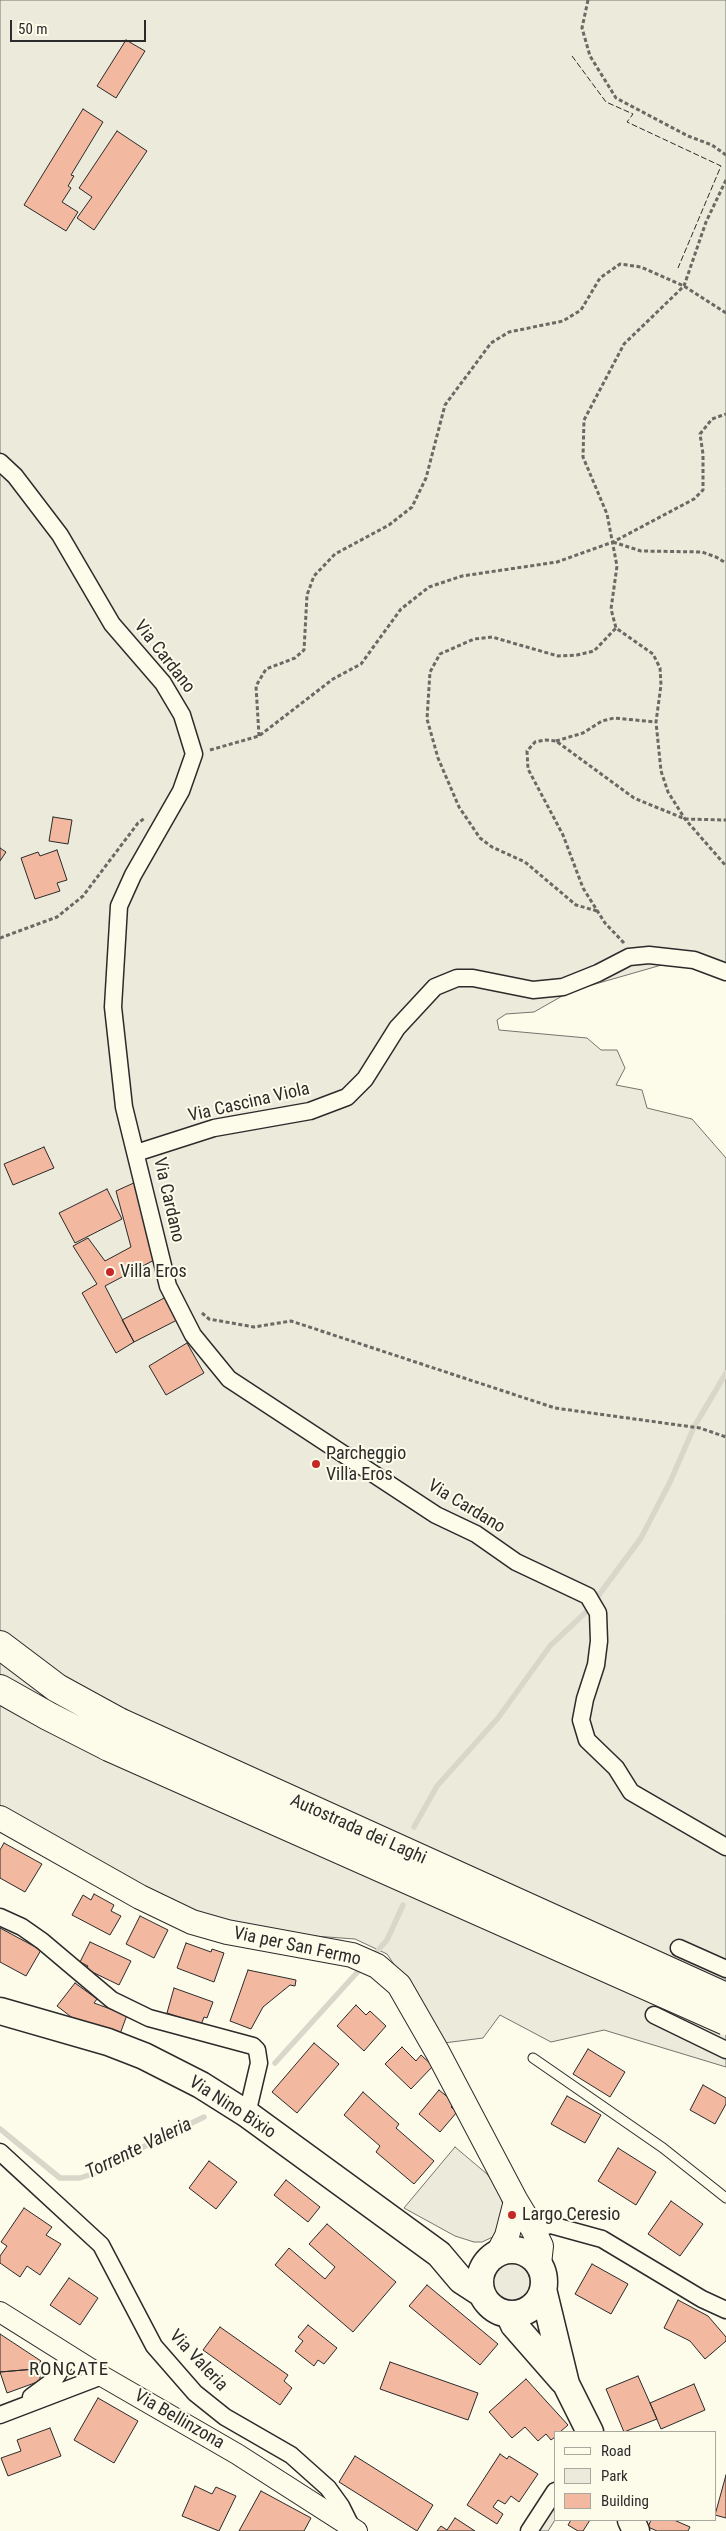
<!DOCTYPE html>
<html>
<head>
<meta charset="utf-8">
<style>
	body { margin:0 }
	#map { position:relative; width:726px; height:2531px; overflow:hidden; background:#fdfbea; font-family:"Roboto Condensed",sans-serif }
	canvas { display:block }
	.legend { position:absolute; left:554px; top:2431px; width:162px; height:90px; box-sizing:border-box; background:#fdfbea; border:1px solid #a9a89e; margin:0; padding:6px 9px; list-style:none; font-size:15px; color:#2b2b2b }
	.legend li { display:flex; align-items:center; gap:10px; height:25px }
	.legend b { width:25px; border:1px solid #a9a89e }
	.scale { position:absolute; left:10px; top:20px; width:136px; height:22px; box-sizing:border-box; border:2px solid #2b2b2b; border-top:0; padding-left:6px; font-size:15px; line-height:18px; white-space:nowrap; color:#2b2b2b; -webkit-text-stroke:4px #fdfbea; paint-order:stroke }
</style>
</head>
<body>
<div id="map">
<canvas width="726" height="2531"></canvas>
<ul class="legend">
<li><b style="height:6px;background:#fdfbea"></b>Road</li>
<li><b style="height:14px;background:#ecebdb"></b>Park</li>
<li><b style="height:14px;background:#f2b8a0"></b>Building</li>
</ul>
<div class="scale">50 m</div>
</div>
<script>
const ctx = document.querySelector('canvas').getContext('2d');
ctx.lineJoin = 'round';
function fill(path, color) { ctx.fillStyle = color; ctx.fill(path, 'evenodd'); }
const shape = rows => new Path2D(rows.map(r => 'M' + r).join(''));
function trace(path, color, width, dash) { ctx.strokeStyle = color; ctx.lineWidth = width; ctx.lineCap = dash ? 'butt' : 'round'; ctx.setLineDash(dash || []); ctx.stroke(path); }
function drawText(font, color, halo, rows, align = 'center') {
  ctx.font = font + ' "Roboto Condensed",sans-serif'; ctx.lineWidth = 4; ctx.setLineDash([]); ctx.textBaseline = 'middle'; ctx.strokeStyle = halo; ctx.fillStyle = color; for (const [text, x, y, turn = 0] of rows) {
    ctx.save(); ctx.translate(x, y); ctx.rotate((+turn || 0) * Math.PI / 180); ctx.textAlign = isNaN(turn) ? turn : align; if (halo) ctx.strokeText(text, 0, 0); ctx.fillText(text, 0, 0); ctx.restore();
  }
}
const green = shape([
	[0,0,726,0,726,977,701,965,665,964,571,991,534,1012,506,1014,497,1020,499,1030,587,1038,601,1050,617,1050,625,1068,616,1085,642,1090,647,1108,692,1119,726,1158,726,2067,604,2030,551,2042,500,2015,483,2038,436,2044,422,2006,387,1954,355,1939,286,1934,183,1914,0,1812,0,0],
	[455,2147,487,2174,500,2192,505,2215,495,2236,482,2242,474,2242,455,2236,404,2208,455,2147],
	'492 2282a19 19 0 1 1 38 0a19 19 0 1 1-38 0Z'
]);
const parking = shape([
	[555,2496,555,2520,548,2531,533,2531,555,2496]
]);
const stream = shape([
	[414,1827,437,1786,498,1718,550,1646,587,1611,641,1538,671,1480,694,1427,726,1373],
	[372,1957,387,1940,403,1905],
	[275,2063,362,1967],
	[0,2129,60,2178,80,2178,104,2170,137,2150,204,2117]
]);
const building = shape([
	[126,40,145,51,116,98,97,86,126,40],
	[83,109,103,122,71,175,74,176,68,186,71,188,62,202,78,212,66,231,24,205,83,109],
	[117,131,147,151,94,230,77,218,92,197,79,188,117,131],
	[53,817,72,820,68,844,49,841,53,817],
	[0,848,6,852,0,861,0,848],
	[57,850,67,880,57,883,60,891,35,899,21,858,38,852,40,856,57,850],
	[44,1147,54,1168,13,1185,4,1164,44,1147],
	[136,1182,156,1259,105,1286,134,1342,116,1353,82,1293,97,1284,73,1246,88,1238,105,1261,131,1247,116,1191,136,1182],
	[107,1189,122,1219,75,1243,59,1213,107,1189],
	[168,1296,179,1319,134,1342,122,1320,168,1296],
	[187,1343,204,1373,166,1395,149,1366,187,1343],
	[4,1843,42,1864,25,1892,0,1878,0,1850,4,1843],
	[94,1894,114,1905,111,1911,121,1916,110,1935,72,1915,83,1895,91,1900,94,1894],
	[140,1916,168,1930,154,1958,126,1944,140,1916],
	[0,1928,41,1950,26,1976,0,1962,0,1928],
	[90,1942,131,1961,119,1985,86,1969,88,1966,80,1962,90,1942],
	[186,1943,211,1952,212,1949,224,1953,214,1982,177,1968,186,1943],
	[248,1970,296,1980,295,1986,290,1985,263,2007,251,2029,230,2021,248,1970],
	[75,1983,97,1999,94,2003,127,2015,120,2034,81,2020,79,2023,57,2006,75,1983],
	[174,1988,213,2002,207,2018,204,2017,201,2025,167,2013,174,1988],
	[356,2005,366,2015,370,2011,386,2026,364,2051,337,2026,356,2005],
	[314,2043,339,2064,297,2113,272,2092,314,2043],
	[402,2047,416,2061,421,2055,433,2066,411,2089,385,2064,402,2047],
	[588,2049,625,2072,610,2097,573,2074,588,2049],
	[703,2085,726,2098,726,2104,715,2124,690,2110,703,2085],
	[439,2090,455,2103,451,2107,457,2112,440,2132,419,2114,439,2090],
	[363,2092,399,2124,396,2128,434,2161,414,2184,376,2152,380,2146,344,2115,363,2092],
	[567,2096,601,2115,585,2143,551,2124,567,2096],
	[618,2148,656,2172,636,2205,598,2181,618,2148],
	[209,2161,237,2182,216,2209,189,2188,209,2161],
	[286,2180,320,2207,308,2222,274,2195,286,2180],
	[671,2201,703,2224,680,2256,648,2234,671,2201],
	[24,2208,52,2227,46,2235,61,2244,40,2275,27,2266,20,2277,0,2263,0,2256,7,2246,1,2242,24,2208],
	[327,2224,396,2282,353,2332,275,2265,289,2248,325,2279,335,2267,309,2244,327,2224],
	[592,2264,628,2284,611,2314,575,2294,592,2264],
	[69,2278,98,2298,80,2325,50,2305,69,2278],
	[427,2285,498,2344,480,2365,409,2306,427,2285],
	[678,2300,708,2316,726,2337,726,2341,705,2359,690,2341,664,2328,678,2300],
	[308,2325,337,2348,324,2364,318,2360,314,2366,295,2351,303,2341,298,2337,308,2325],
	[220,2327,288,2375,284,2381,292,2388,280,2405,203,2350,220,2327],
	[0,2334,41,2361,35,2369,0,2372,0,2334],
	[390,2362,478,2393,468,2420,380,2389,390,2362],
	[35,2369,40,2371,40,2381,7,2393,0,2372,35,2369],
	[638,2376,657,2419,624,2432,606,2389,638,2376],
	[526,2379,568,2425,560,2432,555,2432,555,2437,551,2440,546,2434,538,2441,525,2427,512,2438,489,2412,526,2379],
	[694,2384,705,2410,661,2429,650,2403,694,2384],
	[98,2398,138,2421,114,2463,74,2440,98,2398],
	[50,2428,61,2456,8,2476,1,2458,21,2451,17,2440,50,2428],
	[500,2454,507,2459,509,2456,538,2474,519,2502,511,2496,505,2504,498,2500,493,2507,503,2514,497,2524,467,2505,500,2454],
	[355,2456,433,2505,417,2531,339,2482,355,2456],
	[726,2475,726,2518,715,2515,726,2475],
	[195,2486,212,2494,216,2487,236,2496,219,2531,182,2516,195,2486],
	[261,2491,311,2518,304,2531,239,2531,261,2491],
	[455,2518,475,2531,437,2531,441,2526,447,2530,455,2518],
	[571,2520,590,2520,583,2531,578,2531,568,2525,571,2520],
	[651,2520,674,2520,690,2527,688,2531,657,2531,648,2527,651,2520]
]);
const path = shape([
	[588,0,582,28,590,56,616,98,688,136,712,145,726,155],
	[726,180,706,222,684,286,624,344,584,420,583,457,607,514,617,566,611,609,616,628,653,654,660,668,661,685,656,722,661,771,668,792,685,819,726,866],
	[613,542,641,551,702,552,716,557,726,563],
	[259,736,256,686,266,669,295,658,304,650,307,595,314,576,335,554,389,525,412,507,426,478,445,405,491,343,509,332,563,321,581,310,600,278,620,264,641,267,684,286,726,313],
	[556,741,583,733,602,721,614,718,656,722],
	[210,750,259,736,333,679,361,664,401,609,429,587,462,576,557,562,613,542,694,499,703,490,703,454,700,434,712,419,726,414],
	[597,911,576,905,525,862,492,847,480,838,459,807,438,758,427,719,430,672,440,654,474,639,492,637,558,656,577,655,594,651,616,628],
	[0,938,57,917,83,896,138,823,145,818],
	[624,943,605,923,583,888,563,835,528,769,527,751,535,742,545,740,556,741,634,798,685,819,726,820],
	[202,1313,209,1319,254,1327,291,1321,555,1408,700,1428,726,1437]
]);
const service = shape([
	[533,2058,663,2148,726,2198]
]);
const minor = shape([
	[0,462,15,476,60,535,112,624,163,683,182,715,194,754,181,791,133,875,119,906,113,1007,124,1107,168,1286,193,1335,229,1379,436,1515,476,1534,516,1562,588,1596,598,1613,599,1641,596,1665,585,1699,581,1720,587,1740,616,1768,631,1792,726,1847],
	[136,1153,214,1128,310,1111,347,1097,365,1079,397,1028,435,987,457,978,473,978,533,990,563,987,598,973,629,957,649,955,694,960,726,972],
	[0,1917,22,1927,42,1941,112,2000,149,2018,253,2046,257,2050,259,2063,247,2114],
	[679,1948,726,1969],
	[654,2015,726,2050],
	[0,2152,101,2245,154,2346,195,2393,225,2417,291,2455,328,2488,341,2506,352,2528],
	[533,2229,551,2225,602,2239,702,2299,726,2310],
	[31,2397,54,2380,70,2356],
	[0,2415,102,2376],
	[529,2531,555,2491]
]);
const tertiary = shape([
	[0,2312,102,2376,237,2454,357,2531]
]);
const secondary = shape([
	[0,1818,140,1897,192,1922,227,1932,352,1955,377,1966,399,1985,438,2053,516,2201,533,2229,541,2246,539,2264],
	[498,2253,507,2236,516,2201]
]);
const primary = shape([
	[0,2011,108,2042,144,2056,201,2085,247,2114,439,2254,461,2280,481,2293],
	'480 2282a32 32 0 1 1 64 0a32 32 0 1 1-64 0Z',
	[543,2289,566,2384,590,2432],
	[509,2314,514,2325,563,2381],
	[631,2520,636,2531]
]);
const motorway = shape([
	[0,1645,57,1688,119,1722],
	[0,1689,48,1716,109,1747]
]);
const motorwayBridge = shape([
	[119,1722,726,1997],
	[109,1747,726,2021]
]);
const fence = shape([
	[572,56,606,102,633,114,627,122,721,166,678,268]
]);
const markers = [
	[110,1272,5,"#c62828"],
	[316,1464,5,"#c62828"],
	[512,2215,5,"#c62828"]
];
const streetNames = [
	["Via Cardano",164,657,52],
	["Via Cascina Viola",249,1103,-13],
	["Via Cardano",168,1200,77],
	["Via Cardano",466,1507,31],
	["Autostrada dei Laghi",358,1830,24],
	["Via per San Fermo",297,1947,12],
	["Via Nino Bixio",232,2108,33],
	["Via Valeria",198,2361,47],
	["Via Bellinzona",179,2420,30]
];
const poiNames = [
	["Villa Eros",120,1272],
	["Parcheggio",326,1454],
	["Villa Eros",326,1475],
	["Largo Ceresio",522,2215]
];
const waterNames = [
	["Torrente Valeria",139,2149,-26]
];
const neighbourhoodNames = [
	["RONCATE",69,2370]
];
fill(green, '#ecebdb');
trace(green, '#74746e', 1);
fill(parking, '#eceadb');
trace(parking, '#74746e', 1);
trace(stream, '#d8d7c9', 5.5);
fill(building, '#f2b8a0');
trace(building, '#2b2b2b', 1);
trace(service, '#2b2b2b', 11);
trace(minor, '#2b2b2b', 19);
trace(tertiary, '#2b2b2b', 22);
trace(secondary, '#2b2b2b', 26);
trace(primary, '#2b2b2b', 29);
trace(motorway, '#2b2b2b', 30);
trace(path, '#6a6964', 3, [4, 2.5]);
trace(service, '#fdfbea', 9);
trace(minor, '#fdfbea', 16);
trace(tertiary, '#fdfbea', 20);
trace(secondary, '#fdfbea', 24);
trace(primary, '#fdfbea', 26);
trace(motorway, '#fdfbea', 28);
trace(motorwayBridge, '#2b2b2b', 30, []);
trace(motorwayBridge, '#fdfbea', 28);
trace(fence, '#2b2b2b', 1, [6, 2.5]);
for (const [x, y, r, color] of markers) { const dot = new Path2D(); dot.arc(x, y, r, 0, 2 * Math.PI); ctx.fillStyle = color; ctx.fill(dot); trace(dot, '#fdfbea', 2); }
drawText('18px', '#2b2b2b', '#fdfbea', streetNames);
drawText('18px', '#2b2b2b', '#fdfbea', poiNames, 'left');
drawText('italic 19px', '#2b2b2b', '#fdfbea', waterNames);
ctx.letterSpacing = '1px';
drawText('19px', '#2b2b2b', '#fdfbea', neighbourhoodNames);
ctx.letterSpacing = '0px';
</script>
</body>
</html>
